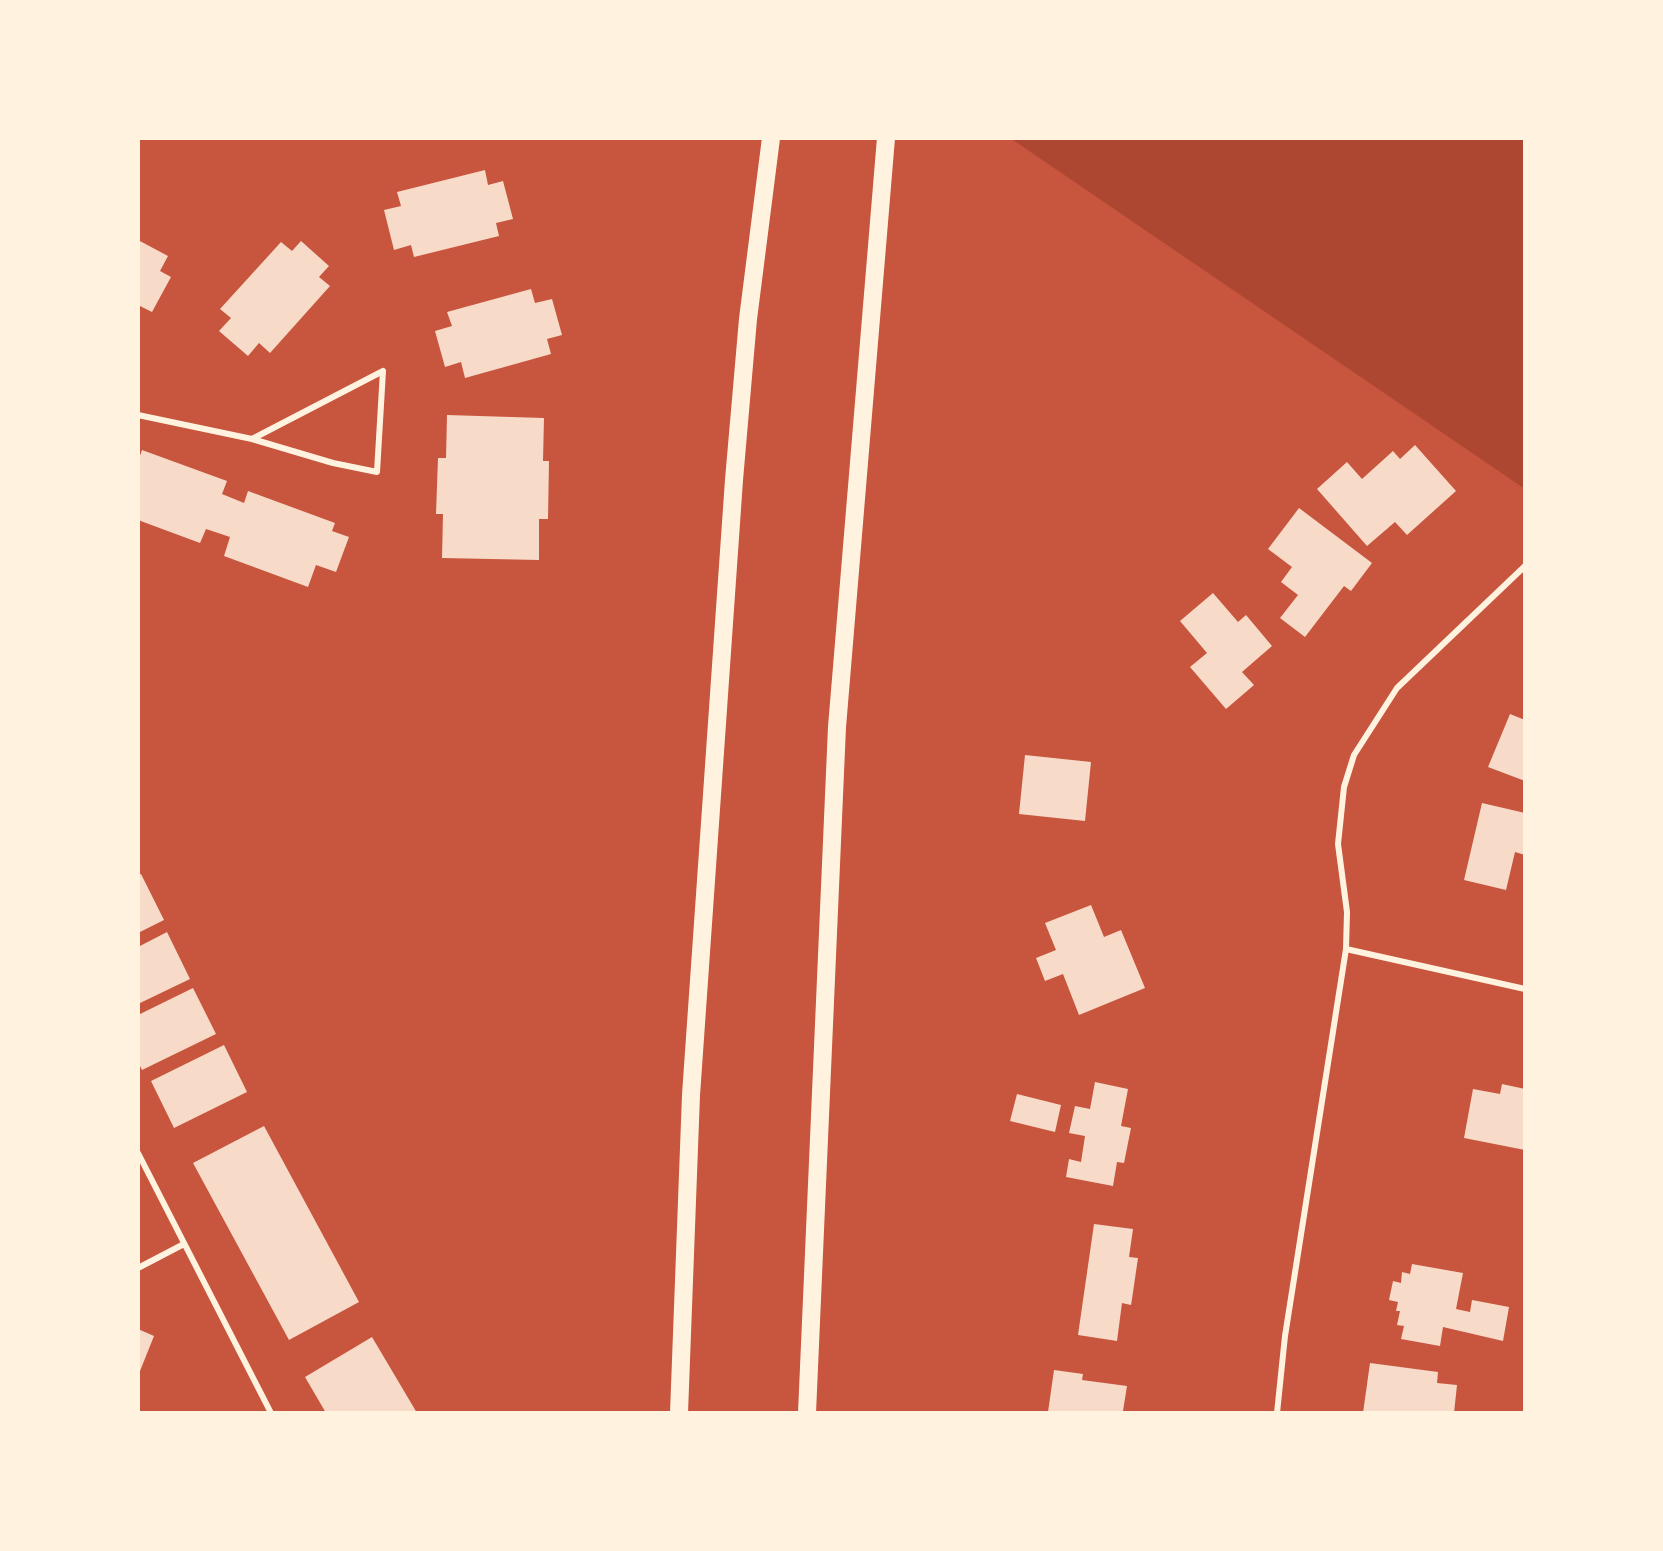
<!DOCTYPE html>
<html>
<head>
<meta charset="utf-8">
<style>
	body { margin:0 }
	#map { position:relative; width:1663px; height:1551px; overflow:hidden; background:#c8553d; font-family:"Titillium Web",sans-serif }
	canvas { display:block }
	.frame { position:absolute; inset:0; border:140px solid #fff3e0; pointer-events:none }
</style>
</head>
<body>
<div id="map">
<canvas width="1663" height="1551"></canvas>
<div class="frame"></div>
</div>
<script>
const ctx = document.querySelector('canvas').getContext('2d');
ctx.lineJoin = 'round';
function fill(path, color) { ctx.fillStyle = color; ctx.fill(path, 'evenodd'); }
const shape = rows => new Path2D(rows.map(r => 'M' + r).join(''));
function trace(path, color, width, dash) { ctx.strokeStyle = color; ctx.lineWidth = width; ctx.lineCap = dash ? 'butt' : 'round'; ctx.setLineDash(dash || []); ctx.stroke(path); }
const green = shape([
	[1010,138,1525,138,1525,489]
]);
const building = shape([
	[485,170,488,185,503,181,513,219,496,223,499,236,414,257,411,245,394,250,384,210,401,206,397,192],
	[138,240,168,256,160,271,171,277,152,312,138,305],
	[301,241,329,266,319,277,330,286,270,353,259,343,248,356,219,331,231,318,220,309,281,242,292,251],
	[531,289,535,303,552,299,562,335,547,339,551,354,465,378,461,362,445,367,435,331,452,326,447,312],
	[447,415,544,418,543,461,549,461,548,519,539,519,539,560,442,558,443,514,436,514,438,458,446,458],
	[1415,445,1456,491,1407,535,1395,522,1367,546,1317,489,1347,462,1362,479,1393,451,1400,459],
	[142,450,227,481,222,494,244,503,248,491,335,523,332,531,349,537,336,572,316,565,308,587,224,556,230,537,206,529,200,543,138,520,138,461],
	[1299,508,1372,563,1351,591,1344,586,1305,637,1280,618,1298,595,1281,582,1292,567,1268,549],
	[1213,593,1238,622,1246,615,1272,646,1242,672,1254,685,1226,709,1190,667,1207,653,1180,621],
	[1510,714,1525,720,1525,781,1488,767],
	[1025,755,1091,762,1085,821,1019,814],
	[1482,803,1525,813,1525,855,1515,852,1506,890,1464,880],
	[141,874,164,920,138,933,138,875],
	[1091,905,1104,937,1121,930,1145,988,1079,1015,1063,974,1045,981,1036,958,1056,950,1045,923],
	[167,932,190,979,138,1004,138,947],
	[193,988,216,1034,142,1070,138,1062,138,1015],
	[224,1045,247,1092,174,1128,151,1081],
	[1095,1082,1128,1089,1121,1126,1131,1128,1124,1163,1117,1162,1113,1186,1066,1177,1069,1159,1081,1162,1085,1136,1069,1133,1075,1106,1090,1109],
	[1502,1084,1525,1089,1525,1150,1464,1138,1473,1089,1500,1094],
	[1017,1094,1061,1105,1055,1132,1010,1121],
	[264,1126,359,1302,289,1340,193,1163],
	[1094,1224,1133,1229,1129,1257,1138,1258,1132,1299,1131,1305,1122,1303,1117,1341,1078,1335],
	[1412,1264,1463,1273,1456,1309,1470,1312,1472,1300,1509,1307,1503,1341,1443,1327,1440,1346,1401,1339,1404,1326,1397,1325,1400,1311,1396,1311,1398,1302,1389,1300,1393,1281,1401,1283,1402,1272,1410,1274],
	[138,1329,154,1336,138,1376],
	[372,1337,417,1413,326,1413,305,1377],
	[1370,1363,1438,1372,1437,1383,1457,1385,1454,1413,1363,1413],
	[1054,1370,1083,1374,1082,1380,1127,1386,1123,1411,1048,1412]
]);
const minor = shape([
	[138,415,252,439,333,463,377,472,383,371],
	[252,439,383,371],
	[1346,949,1525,989],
	[138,1153,271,1413],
	[138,1268,184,1244],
	[1277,1413,1285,1336,1346,949,1347,912,1338,844,1344,787,1354,755,1397,688,1525,566]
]);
const motorway = shape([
	[679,1413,691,1095,734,480,748,319,771,138],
	[807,1413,837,727,886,138]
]);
fill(green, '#ae4732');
fill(building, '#f7dbc8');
trace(minor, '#fff3e0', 6);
trace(motorway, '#fff3e0', 18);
</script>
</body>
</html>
